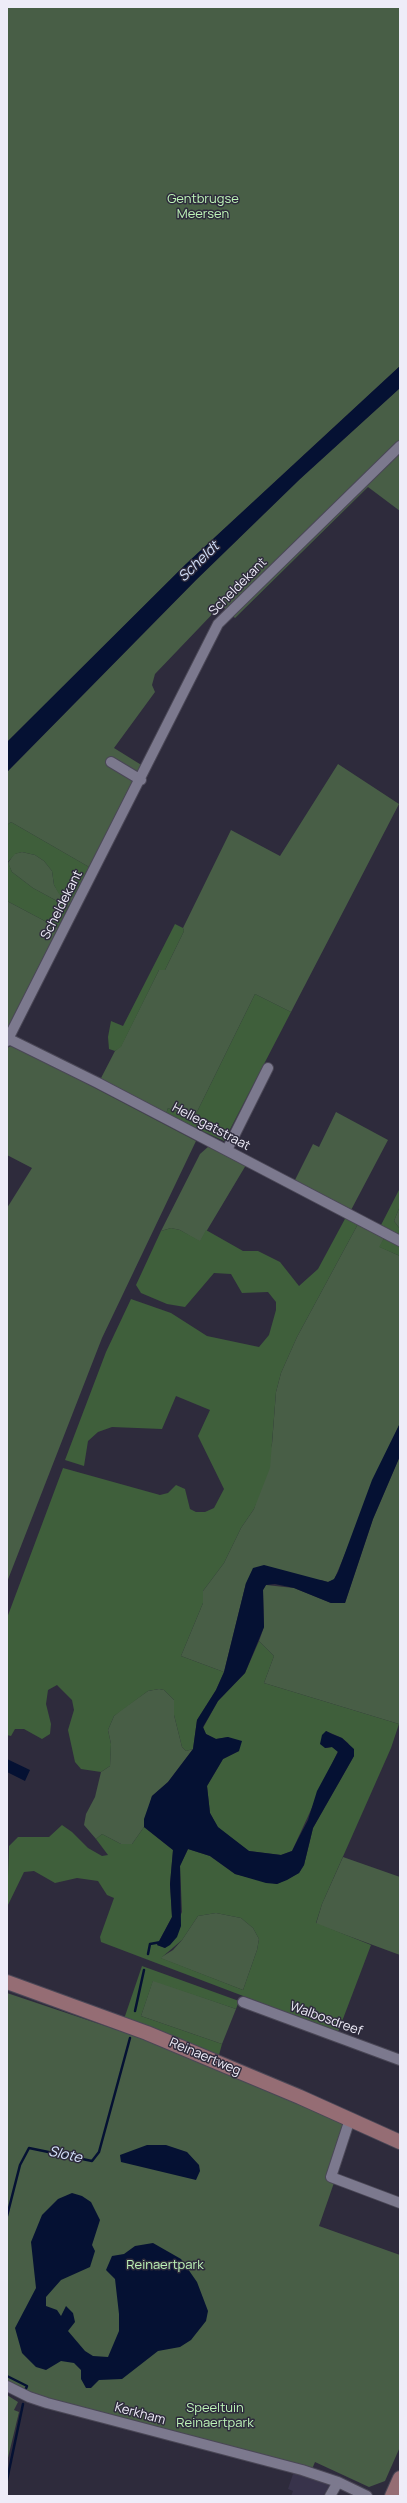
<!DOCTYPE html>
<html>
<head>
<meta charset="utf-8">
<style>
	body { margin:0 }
	#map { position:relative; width:407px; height:2503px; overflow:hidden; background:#2e2b3c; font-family:Manrope,sans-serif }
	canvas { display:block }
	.frame { position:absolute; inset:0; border:8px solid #eeecf8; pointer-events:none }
</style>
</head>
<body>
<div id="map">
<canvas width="407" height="2503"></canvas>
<div class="frame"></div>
</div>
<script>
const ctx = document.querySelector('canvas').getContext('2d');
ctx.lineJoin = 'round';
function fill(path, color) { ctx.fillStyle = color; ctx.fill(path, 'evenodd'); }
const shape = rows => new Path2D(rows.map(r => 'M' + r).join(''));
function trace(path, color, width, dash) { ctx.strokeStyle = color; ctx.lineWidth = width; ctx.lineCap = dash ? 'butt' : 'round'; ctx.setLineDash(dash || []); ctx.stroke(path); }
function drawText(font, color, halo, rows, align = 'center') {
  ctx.font = font + ' Manrope,sans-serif'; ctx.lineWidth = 3; ctx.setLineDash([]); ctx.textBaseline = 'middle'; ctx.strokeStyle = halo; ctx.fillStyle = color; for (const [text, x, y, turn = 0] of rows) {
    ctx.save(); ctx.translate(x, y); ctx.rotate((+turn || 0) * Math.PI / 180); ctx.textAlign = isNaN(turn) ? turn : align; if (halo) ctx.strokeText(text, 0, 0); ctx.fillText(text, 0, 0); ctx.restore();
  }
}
const built = shape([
	[294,2471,330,2484,323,2496,291,2496,293,2491,288,2489]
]);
const green = shape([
	[7,7,400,7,400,366,186,564,7,742],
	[400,388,400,511,368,487,235,618,221,605,155,674,152,685,155,692,114,748,143,766,89,867,11,822,7,825,7,772,196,580,300,479],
	[338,764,399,804,291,1012,255,994,193,1120,168,1108,166,1114,100,1080,115,1051,121,1046,159,970,165,970,184,931,183,928,231,830,280,856],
	[22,852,35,855,44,861,52,871,54,885,61,896,75,897,68,907,33,888,12,872,8,863,14,854],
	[7,901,58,928,7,1032],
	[13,1045,196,1141,102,1338,7,1582,7,1208,32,1168,7,1155,7,1048],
	[336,1112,388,1140,350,1212,294,1182,313,1144,319,1147],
	[209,1146,246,1165,200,1242,180,1230,171,1228,161,1231,200,1154],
	[400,1206,400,1229,394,1221],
	[358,1224,384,1238,380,1247,400,1256,400,1423,334,1580,328,1582,321,1580,246,1583,224,1672,181,1656,203,1603,203,1591,224,1563,241,1528,254,1509,272,1444,276,1392,281,1373,297,1337],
	[400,1456,400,1710,399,1724,264,1683,274,1656,259,1641,264,1627,263,1590,266,1585,294,1588,331,1603,345,1603,373,1519],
	[159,1689,164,1690,174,1700,174,1715,182,1747,186,1751,193,1749,168,1782,152,1796,144,1827,132,1844,121,1844,102,1834,96,1839,84,1825,86,1814,95,1797,101,1772,110,1766,111,1744,108,1730,114,1716,121,1710,148,1691],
	[343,1857,400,1877,400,1955,316,1924,322,1904],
	[216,1913,241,1918,253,1928,259,1939,257,1950,243,1990,160,1958,173,1950,182,1940,198,1916],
	[153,1980,236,2009,222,2044,141,2016],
	[7,1993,144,2039,298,2103,353,2128,319,2226,400,2255,400,2447,385,2481,369,2487,315,2462,312,2469,28,2395,7,2383],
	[7,2395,18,2402,14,2410,19,2412,7,2462]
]);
const forest = shape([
	[11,822,89,867,75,897,67,897,59,894,54,885,52,871,44,861,35,855,22,852,15,854,8,862,12,872,33,888,68,907,58,928,7,901,7,825],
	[175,924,183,928,184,931,165,970,159,970,121,1047,115,1051,109,1049,108,1037,111,1021,123,1026],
	[255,994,291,1012,224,1141,166,1114,168,1108,193,1120],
	[400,1188,400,1206,394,1221,400,1229,400,1237,380,1227],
	[346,1217,358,1224,297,1337,281,1373,276,1392,270,1468,254,1509,241,1528,224,1563,203,1591,203,1603,181,1656,224,1672,216,1690,197,1720,193,1749,186,1751,182,1747,174,1715,174,1700,164,1690,159,1689,148,1691,114,1716,108,1730,111,1744,110,1766,101,1772,81,1769,75,1762,68,1730,74,1710,72,1700,57,1685,48,1690,46,1704,51,1724,50,1734,42,1739,24,1729,15,1729,11,1736,7,1735,7,1618,63,1468,160,1495,168,1493,176,1485,185,1489,190,1509,196,1512,205,1512,214,1508,224,1489,198,1436,210,1410,176,1396,162,1429,112,1427,98,1432,88,1441,84,1466,65,1460,106,1352,131,1299,171,1313,207,1336,259,1347,269,1335,276,1310,276,1302,268,1292,242,1293,231,1274,214,1273,185,1307,167,1304,141,1293,136,1285,161,1231,171,1228,180,1230,200,1241,206,1230,243,1251,258,1251,280,1262,299,1286,318,1269],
	[384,1238,400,1246,400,1256,379,1247],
	[259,1641,274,1656,264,1683,399,1724,391,1748,322,1904,316,1923,371,1945,338,2032,101,1942,100,1937,114,1898,107,1895,98,1881,77,1878,55,1883,34,1871,24,1872,7,1907,9,1846,18,1837,49,1837,62,1825,72,1832,88,1848,102,1856,108,1855,96,1839,102,1834,121,1844,132,1844,144,1827,173,1850,170,1884,172,1917,157,1945,165,1948,182,1912,180,1866,188,1849,210,1856,235,1874,277,1884,299,1873,304,1865,313,1828,354,1756,348,1743,342,1738,326,1731,325,1748,332,1747,338,1751,292,1851,281,1855,249,1851,218,1828,210,1813,207,1786,223,1759,239,1751,228,1737,216,1739,206,1734,203,1728,218,1701,245,1673],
	[216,1913,241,1918,253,1928,259,1939,257,1950,243,1990,161,1958,182,1940,198,1916],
	[142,1966,239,2001,236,2009,153,1981,141,2016,222,2044,219,2055,124,2019]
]);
const water = shape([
	[400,366,400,388,300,479,196,580,7,772,7,742,186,564],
	[400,1423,400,1456,373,1519,345,1603,331,1603,294,1588,275,1584,266,1585,263,1590,264,1627,245,1673,218,1701,203,1727,206,1734,216,1739,228,1737,242,1741,239,1751,223,1759,207,1786,210,1813,218,1827,249,1851,281,1855,292,1851,298,1839,308,1820,317,1791,338,1752,332,1747,325,1748,320,1744,322,1735,326,1731,332,1734,342,1738,354,1749,354,1756,313,1828,304,1865,299,1873,287,1880,277,1884,266,1883,235,1874,210,1856,188,1849,180,1866,181,1926,177,1937,170,1945,165,1948,157,1945,172,1917,170,1884,173,1850,144,1827,144,1819,152,1796,168,1782,193,1749,197,1720,216,1690,224,1672,246,1583,253,1568,264,1565,328,1582,334,1579,338,1572,372,1480],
	[7,1759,30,1770,25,1781,7,1772],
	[147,2145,166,2145,187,2152,199,2165,200,2171,196,2180,121,2162,120,2155],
	[72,2193,82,2196,91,2202,100,2220,92,2245,95,2251,90,2267,61,2280,46,2297,46,2306,57,2310,61,2316,66,2306,73,2313,75,2322,68,2331,85,2351,93,2356,108,2357,119,2331,119,2314,115,2279,106,2270,112,2256,124,2254,135,2246,153,2243,181,2259,197,2282,208,2311,206,2321,191,2340,180,2347,158,2351,122,2379,99,2380,91,2388,86,2388,81,2379,81,2370,74,2363,61,2361,46,2370,36,2367,22,2353,15,2328,36,2288,31,2242,42,2215,58,2199]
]);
const stream = shape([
	[148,1954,150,1944,161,1942],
	[135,2011,144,1970],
	[7,2216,20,2165,29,2148,92,2161,99,2152,130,2038],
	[7,2376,27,2386,25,2391],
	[7,2480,23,2404]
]);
const minor = shape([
	[111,762,141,780],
	[9,1039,98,1083,400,1241],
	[7,1041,218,624,400,446],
	[227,1150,268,1068],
	[243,2002,400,2060],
	[350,2119,331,2177,400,2203],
	[7,2386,29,2397,47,2403,302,2470,338,2482,367,2496],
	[330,2496,338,2482]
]);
const secondary = shape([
	[7,1982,147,2033,300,2097,400,2142],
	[392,2496,400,2478]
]);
const parkNames = [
	["Gentbrugse",203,199],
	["Meersen",203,214],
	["Reinaertpark",165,2265],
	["Speeltuin",215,2408],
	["Reinaertpark",215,2423]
];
const streetNames = [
	["Scheldekant",238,587,-45],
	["Scheldekant",62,905,-63],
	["Hellegatstraat",211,1127,28],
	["Walbosdreef",326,2019,20],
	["Reinaertweg",205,2057,23],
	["Kerkham",140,2414,15]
];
const waterNames = [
	["Scheldt",199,562,-44],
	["Slote",65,2155,12]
];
fill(built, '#38334b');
fill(green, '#485e46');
fill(forest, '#3f5f3b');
fill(water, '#051133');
trace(stream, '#051133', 2.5);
trace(minor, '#4a4756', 12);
trace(secondary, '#4a4756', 16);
trace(minor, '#7c798e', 10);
trace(secondary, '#956d74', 14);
drawText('13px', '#bef5b8', '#2e2b3c', parkNames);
drawText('13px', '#eeecf8', '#2e2b3c', streetNames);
drawText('italic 14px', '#d4e1fc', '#2e2b3c', waterNames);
</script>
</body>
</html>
